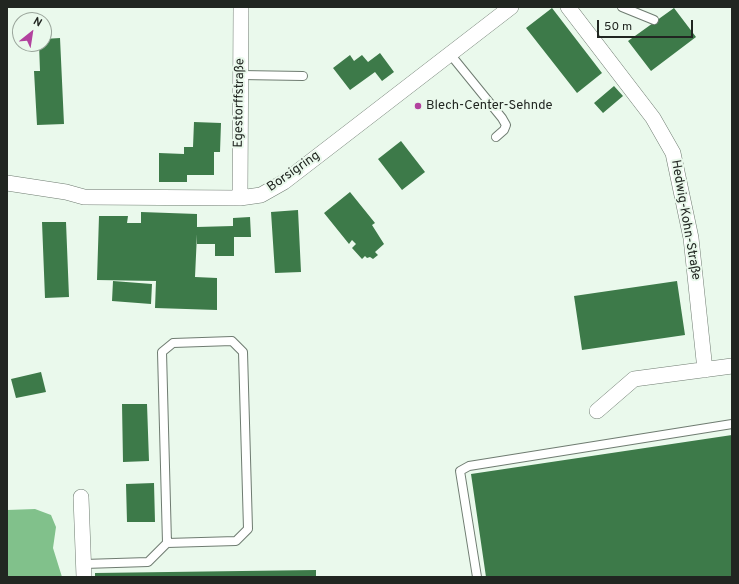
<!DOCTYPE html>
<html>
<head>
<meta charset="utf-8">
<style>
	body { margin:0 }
	#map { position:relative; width:739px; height:584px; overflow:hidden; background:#eaf9ec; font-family:Overpass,sans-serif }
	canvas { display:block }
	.frame { position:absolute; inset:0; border:8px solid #212621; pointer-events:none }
	.north { position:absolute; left:12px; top:12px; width:40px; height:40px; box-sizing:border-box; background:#eaf9ec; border:1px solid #9aa59b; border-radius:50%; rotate:30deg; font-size:11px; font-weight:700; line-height:16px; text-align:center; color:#212621 }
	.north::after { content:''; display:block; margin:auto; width:14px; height:18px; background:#b2429e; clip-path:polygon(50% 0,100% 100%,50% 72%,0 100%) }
	.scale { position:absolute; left:597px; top:20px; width:96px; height:18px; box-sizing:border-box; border:2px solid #212621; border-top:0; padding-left:5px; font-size:12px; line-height:14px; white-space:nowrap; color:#212621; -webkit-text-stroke:3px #eaf9ec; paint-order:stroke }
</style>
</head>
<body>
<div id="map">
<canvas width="739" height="584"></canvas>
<div class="frame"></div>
<div class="north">N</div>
<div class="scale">50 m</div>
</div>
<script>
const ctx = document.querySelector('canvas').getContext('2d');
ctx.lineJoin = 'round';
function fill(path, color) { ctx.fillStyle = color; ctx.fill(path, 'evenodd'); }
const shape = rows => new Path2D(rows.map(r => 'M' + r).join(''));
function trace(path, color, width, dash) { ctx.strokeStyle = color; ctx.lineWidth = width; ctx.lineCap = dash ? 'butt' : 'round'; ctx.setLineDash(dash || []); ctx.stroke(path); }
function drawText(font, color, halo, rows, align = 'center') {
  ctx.font = font + ' Overpass,sans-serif'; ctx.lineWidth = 4; ctx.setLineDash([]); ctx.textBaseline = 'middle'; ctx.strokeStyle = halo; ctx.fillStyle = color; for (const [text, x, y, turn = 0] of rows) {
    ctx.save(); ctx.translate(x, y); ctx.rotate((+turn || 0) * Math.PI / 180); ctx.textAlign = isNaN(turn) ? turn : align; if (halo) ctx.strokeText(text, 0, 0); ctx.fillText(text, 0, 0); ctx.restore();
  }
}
const water = shape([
	[35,509,51,515,56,527,53,548,62,577,7,577,7,510]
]);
const building = shape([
	[552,8,602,73,577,93,526,28],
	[674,8,696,37,651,71,628,41],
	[60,38,64,124,37,125,34,71,40,71,39,44,44,44,44,39],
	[380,53,394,72,382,81,375,72,350,90,333,68,350,55,354,61,362,55,368,62],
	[614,86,623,96,603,113,594,103],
	[194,122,221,123,220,152,214,152,214,175,187,175,187,182,159,182,159,153,184,154,184,147,193,147],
	[401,141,425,172,402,190,378,159],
	[350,192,375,223,372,225,384,244,375,252,378,255,373,259,370,257,367,258,365,256,362,259,352,248,356,244,352,240,349,244,324,213],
	[298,210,301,272,275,273,271,212],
	[141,212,197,214,197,227,233,226,233,218,250,217,251,237,234,237,234,256,215,256,215,244,197,244,197,234,195,277,217,278,217,310,155,308,156,281,97,280,99,216,128,216,127,223,141,223],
	[42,222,66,222,69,297,45,298],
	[113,281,152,284,151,304,112,301],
	[677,281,685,335,582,350,574,296],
	[41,372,46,392,16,398,11,379],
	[122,404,147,404,149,461,123,462],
	[732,435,732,577,486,577,471,474],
	[154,483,155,522,127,522,126,484],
	[316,570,316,577,95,577,95,573]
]);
const lane = shape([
	[622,7,654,20],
	[450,54,502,118,506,125,504,130,496,137],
	[241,75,303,76],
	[84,564,148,562,167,543,162,352,173,343,232,341,243,352,248,529,236,541,167,543],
	[477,577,460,471,469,466,732,424]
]);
const street = shape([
	[568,7,653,118,673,153,691,238,705,370],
	[7,183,66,192,84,197,240,198,261,195,284,182,511,7],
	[240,198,241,7],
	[597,411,634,379,732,366],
	[81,497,84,577]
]);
const markers = [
	[418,106,4,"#b2429e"]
];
const streetNames = [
	["Egestorffstraße",240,103,-89],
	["Borsigring",294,172,-35],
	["Hedwig-Kohn-Straße",685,220,80]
];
const poiNames = [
	["Blech-Center-Sehnde",426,106]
];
fill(water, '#81c18b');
fill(building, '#3d7a49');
trace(lane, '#6f7c71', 10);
trace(street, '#6f7c71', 16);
trace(lane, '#fff', 8);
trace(street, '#fff', 15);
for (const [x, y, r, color] of markers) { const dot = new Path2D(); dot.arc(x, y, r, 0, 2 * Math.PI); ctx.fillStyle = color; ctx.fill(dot); trace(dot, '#eaf9ec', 1.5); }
drawText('13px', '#212621', '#eaf9ec', streetNames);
drawText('13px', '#212621', '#eaf9ec', poiNames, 'left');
</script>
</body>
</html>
